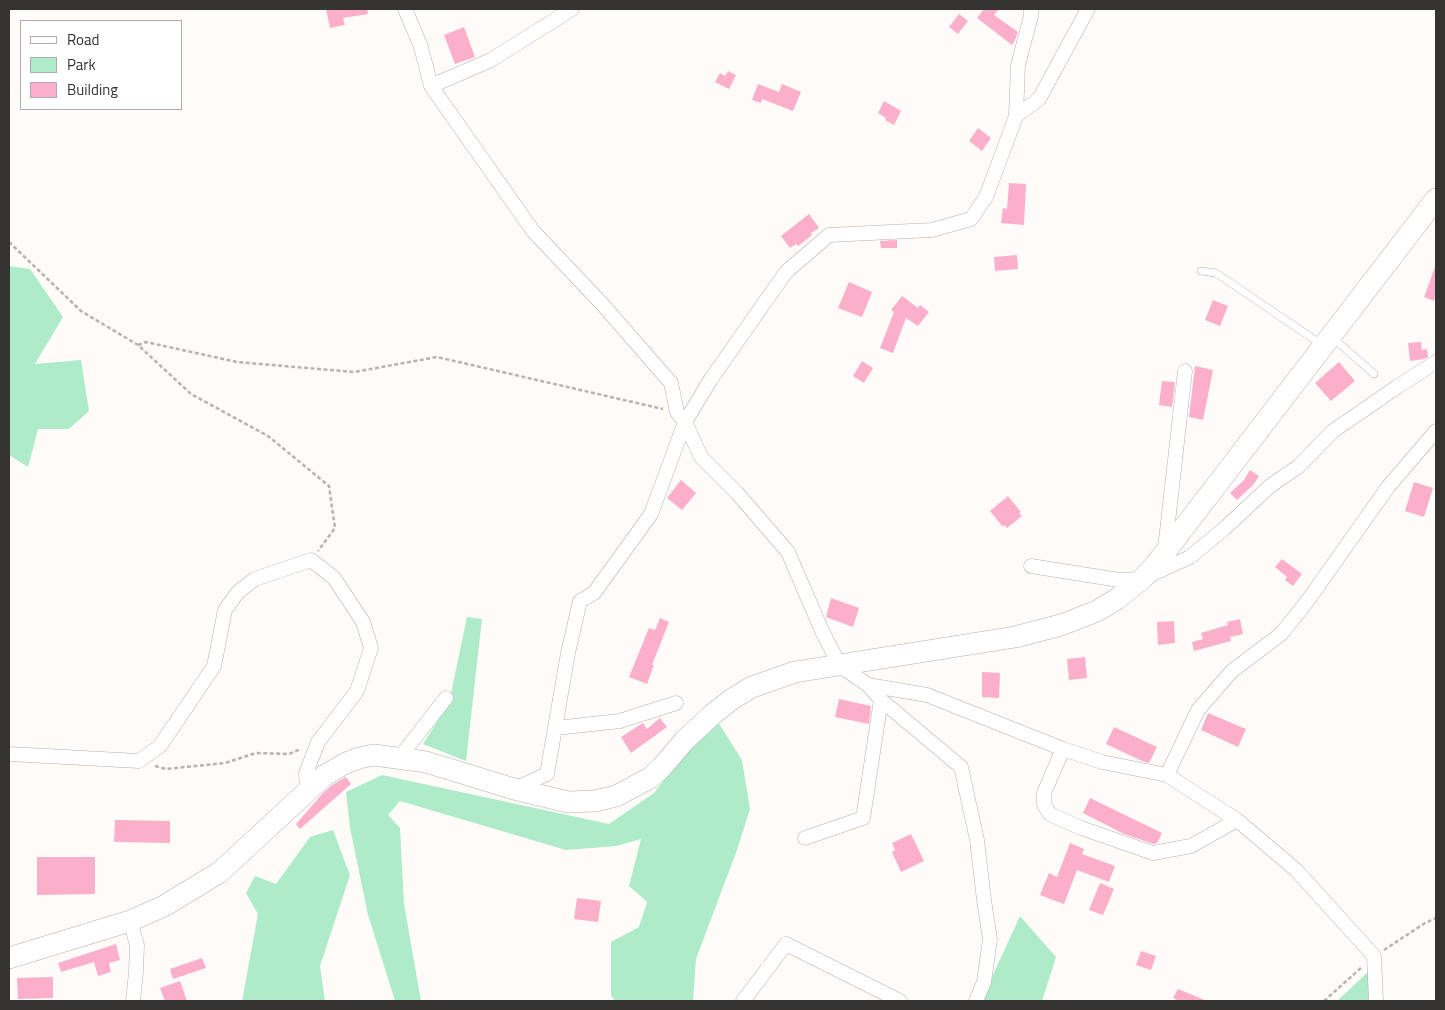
<!DOCTYPE html>
<html>
<head>
<meta charset="utf-8">
<style>
	body { margin:0 }
	#map { position:relative; width:1445px; height:1010px; overflow:hidden; background:#fffbf8; font-family:"Titillium Web",sans-serif }
	canvas { display:block }
	.frame { position:absolute; inset:0; border:10px solid #343331; pointer-events:none }
	.legend { position:absolute; left:20px; top:20px; width:162px; height:90px; box-sizing:border-box; background:#fff; border:1px solid #aeadad; margin:0; padding:6px 9px; list-style:none; font-size:15px; color:#343331 }
	.legend li { display:flex; align-items:center; gap:10px; height:25px }
	.legend b { width:25px; border:1px solid #aeadad }
</style>
</head>
<body>
<div id="map">
<canvas width="1445" height="1010"></canvas>
<div class="frame"></div>
<ul class="legend">
<li><b style="height:6px;background:#fff"></b>Road</li>
<li><b style="height:14px;background:#aeebc8"></b>Park</li>
<li><b style="height:14px;background:#fcafca"></b>Building</li>
</ul>
</div>
<script>
const ctx = document.querySelector('canvas').getContext('2d');
ctx.lineJoin = 'round';
function fill(path, color) { ctx.fillStyle = color; ctx.fill(path, 'evenodd'); }
const shape = rows => new Path2D(rows.map(r => 'M' + r).join(''));
function trace(path, color, width, dash) { ctx.strokeStyle = color; ctx.lineWidth = width; ctx.lineCap = dash ? 'butt' : 'round'; ctx.setLineDash(dash || []); ctx.stroke(path); }
const green = shape([
	[9,266,30,269,63,317,35,364,81,360,89,411,69,429,38,429,28,467,9,455],
	[467,617,482,619,466,761,423,744,449,703],
	[713,714,742,760,750,809,737,850,696,959,693,1001,615,1001,611,995,611,942,639,927,647,902,629,886,641,839,616,846,566,850,400,801,388,815,400,828,404,904,421,1001,395,1001,368,915,350,828,346,792,382,775,609,824,654,793],
	[333,830,350,875,320,966,325,1001,242,1001,258,914,246,893,255,876,276,884,310,837],
	[1020,916,1056,957,1042,1001,981,1001],
	[1368,972,1371,1001,1337,1001]
]);
const building = shape([
	[326,9,367,9,368,14,343,18,345,25,330,28],
	[984,9,999,9,994,15,1018,32,1015,40,1012,45,977,18],
	[959,14,968,21,958,34,949,27],
	[464,27,475,57,455,64,444,35],
	[728,71,736,75,729,89,715,82,720,73,725,76],
	[758,84,779,92,782,84,801,92,793,111,762,99,761,103,752,100],
	[884,101,901,111,894,125,885,120,886,118,878,113],
	[978,128,991,138,982,151,969,141],
	[1009,183,1026,184,1024,225,1001,223,1003,208,1007,209],
	[809,214,819,228,811,233,812,235,798,246,796,244,790,248,781,236],
	[897,240,897,248,881,248,880,241],
	[1017,255,1018,269,995,271,994,257],
	[1435,267,1436,295,1434,301,1424,297],
	[849,282,872,292,862,317,838,308],
	[902,296,918,308,920,305,929,312,918,326,906,318,893,353,880,348,894,312,891,310],
	[1213,300,1228,306,1220,326,1205,320],
	[1421,342,1422,350,1427,349,1428,357,1424,359,1410,361,1408,343],
	[862,361,873,368,864,383,853,376],
	[1339,362,1355,381,1331,401,1315,383],
	[1195,366,1213,370,1203,420,1189,417],
	[1162,381,1175,382,1172,407,1159,405],
	[1250,470,1259,476,1253,485,1237,500,1230,493,1244,480],
	[681,480,696,493,682,510,667,498],
	[1414,482,1433,488,1424,517,1405,511],
	[1008,496,1021,512,1019,513,1022,516,1007,528,1004,525,1003,527,990,511],
	[1282,559,1302,574,1293,586,1285,580,1287,577,1275,567],
	[831,598,859,608,853,627,826,617],
	[660,618,669,622,652,665,654,665,647,684,629,677,649,628,655,630],
	[1240,619,1243,634,1230,637,1231,641,1194,651,1192,642,1203,639,1201,633,1228,625,1227,622],
	[1174,621,1175,643,1158,645,1157,622],
	[1085,657,1087,678,1069,680,1067,659],
	[982,672,1000,673,999,698,982,697],
	[839,699,871,706,869,724,835,717],
	[1208,713,1246,729,1238,747,1201,730],
	[660,718,667,727,631,753,621,737,643,723,647,729],
	[1114,727,1157,747,1149,763,1142,761,1106,744],
	[346,777,351,784,300,829,296,824,323,793,332,785],
	[1090,798,1162,833,1157,843,1154,844,1124,834,1083,813],
	[115,820,170,821,170,843,114,842],
	[911,834,924,861,901,872,892,852,895,850,892,843],
	[1070,843,1084,849,1082,854,1115,866,1109,882,1077,870,1064,904,1040,895,1049,873,1057,877],
	[37,857,95,857,95,894,37,895],
	[1100,883,1114,889,1103,915,1089,910],
	[577,898,601,901,598,922,574,919],
	[116,944,120,960,109,963,111,972,98,976,94,962,61,972,58,963],
	[1141,951,1156,956,1151,970,1136,965],
	[202,958,206,968,173,979,170,969],
	[53,977,53,998,18,999,17,978],
	[180,981,187,1001,165,1001,160,988],
	[1178,989,1207,1001,1180,1001,1173,998]
]);
const path = shape([
	[9,242,81,311,138,345,191,394,268,436,329,486,335,528,318,551],
	[138,345,146,342,237,362,354,372,437,357,663,409],
	[155,766,166,769,225,763,256,753,289,754,301,749],
	[1384,950,1425,923,1436,918],
	[1324,1001,1362,967]
]);
const lane = shape([
	[1201,271,1216,273,1321,344],
	[1332,337,1374,374]
]);
const street = shape([
	[405,9,421,47,431,86,533,231,603,305,671,383,677,412,685,422,701,457,737,493,788,552,822,631,840,666,868,685,927,695,1063,749,1102,762,1167,775,1237,820,1296,870,1374,956,1376,1001],
	[431,86,491,60,572,9],
	[1016,116,1039,99,1088,9],
	[1165,549,1185,371],
	[1031,566,1119,580,1142,579,1190,557,1225,528,1270,486,1299,466,1333,431,1397,387,1436,362],
	[868,685,881,700,961,767,977,840,984,900,990,939,984,982,976,1001],
	[556,728,620,721,676,703],
	[1063,749,1044,793,1044,805,1050,814,1081,828,1153,853,1191,846,1237,820],
	[9,754,139,761,160,746,214,666,225,610,238,592,255,579,311,560,334,578,363,622,371,648,357,691,318,742,306,773,307,790],
	[400,757,446,698],
	[1167,775,1198,710,1232,671,1281,634,1306,603,1388,487,1436,431],
	[514,789,547,774,568,653,580,601,594,593,651,514,685,422,711,379,786,272,829,235,932,230,971,219,986,197,1016,116,1018,65,1031,16,1031,9],
	[805,838,863,818,881,700],
	[130,921,137,945,136,972,133,1001],
	[743,1001,786,944,900,1001]
]);
const primary = shape([
	[9,958,130,921,164,906,220,872,325,775,346,763,359,758,374,755,426,762,514,789,568,802,595,801,616,796,650,778,662,767,685,740,713,714,732,699,752,687,795,672,1015,637,1061,625,1097,611,1117,599,1142,579,1156,564,1436,199]
]);
fill(green, '#aeebc8');
fill(building, '#fcafca');
trace(lane, '#b3afac', 8);
trace(street, '#b3afac', 15);
trace(primary, '#b3afac', 22);
trace(path, '#b6b3b0', 2.5, [4, 2.5]);
trace(lane, '#fff', 7);
trace(street, '#fff', 14);
trace(primary, '#fff', 21);
</script>
</body>
</html>
